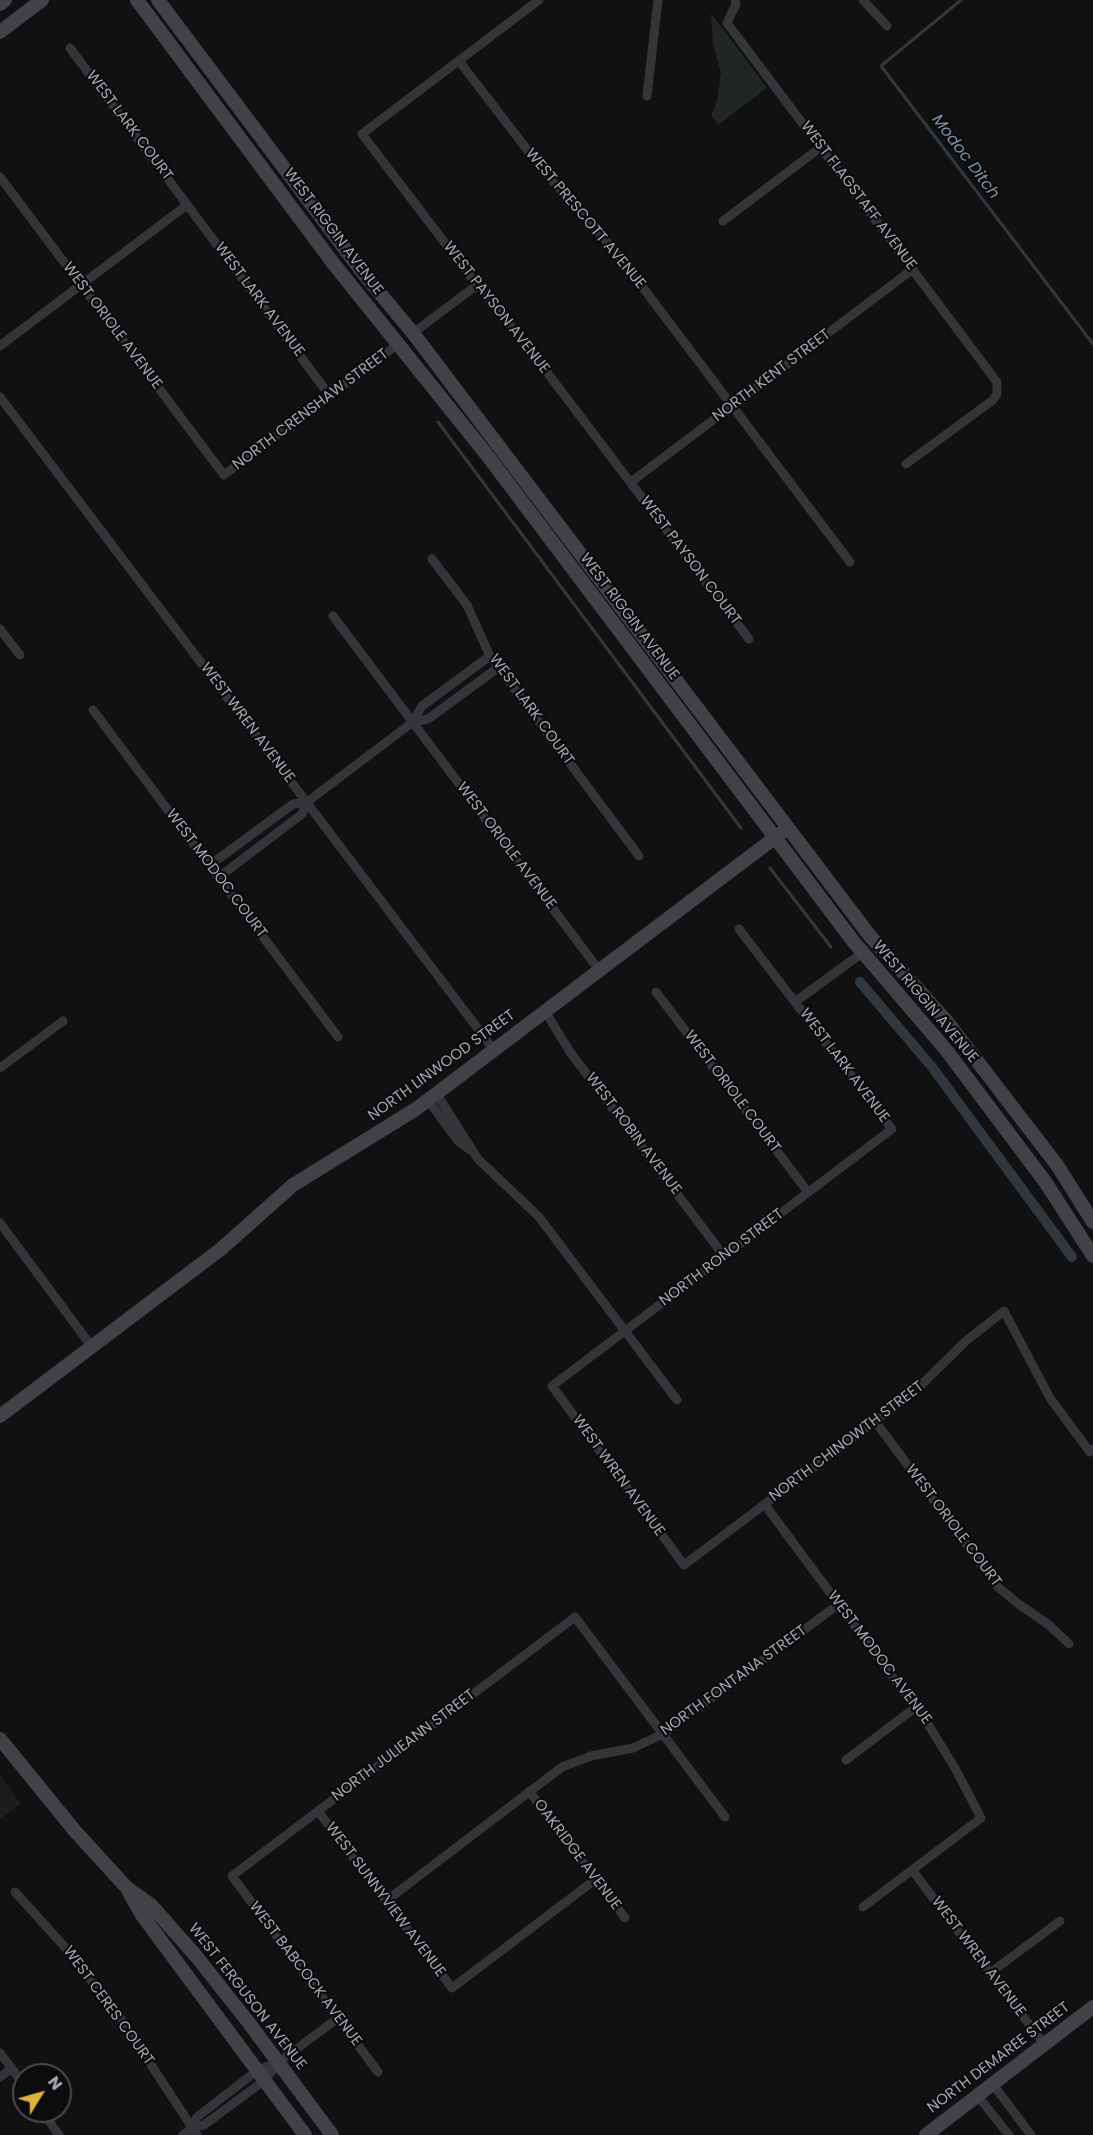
<!DOCTYPE html>
<html>
<head>
<meta charset="utf-8">
<style>
	body { margin:0 }
	#map { position:relative; width:1093px; height:2135px; overflow:hidden; background:#111112; font-family:Poppins,sans-serif }
	canvas { display:block }
	.north { position:absolute; left:12px; top:2063px; width:60px; height:60px; box-sizing:border-box; background:#0c0c0d; border:2px solid #494a4f; border-radius:50%; rotate:53deg; font-size:16px; font-weight:700; line-height:24px; text-align:center; color:#a4a7b2 }
	.north::after { content:''; display:block; margin:auto; width:21px; height:27px; background:#e0b23b; clip-path:polygon(50% 0,100% 100%,50% 72%,0 100%) }
</style>
</head>
<body>
<div id="map">
<canvas width="1093" height="2135"></canvas>
<div class="north">N</div>
</div>
<script>
const ctx = document.querySelector('canvas').getContext('2d');
ctx.lineJoin = 'round';
function fill(path, color) { ctx.fillStyle = color; ctx.fill(path, 'evenodd'); }
const shape = rows => new Path2D(rows.map(r => 'M' + r).join(''));
function trace(path, color, width, dash) { ctx.strokeStyle = color; ctx.lineWidth = width; ctx.lineCap = dash ? 'butt' : 'round'; ctx.setLineDash(dash || []); ctx.stroke(path); }
function drawText(font, color, halo, rows, align = 'center') {
  ctx.font = font + ' Poppins,sans-serif'; ctx.lineWidth = 4.5; ctx.setLineDash([]); ctx.textBaseline = 'middle'; ctx.strokeStyle = halo; ctx.fillStyle = color; for (const [text, x, y, turn = 0] of rows) {
    ctx.save(); ctx.translate(x, y); ctx.rotate((+turn || 0) * Math.PI / 180); ctx.textAlign = isNaN(turn) ? turn : align; if (halo) ctx.strokeText(text, 0, 0); ctx.fillText(text, 0, 0); ctx.restore();
  }
}
const built = shape([
	[0,1775,21,1804,0,1819]
]);
const green = shape([
	[711,13,767,88,718,125,711,115,717,101,721,73,713,44]
]);
const stream = shape([
	[961,0,881,66,1093,344],
	[438,422,741,828],
	[770,868,831,947]
]);
const canal = shape([
	[860,982,932,1067,1072,1257]
]);
const street = shape([
	[539,0,362,134,477,285,524,342,749,639],
	[735,0,736,4,727,23,997,382,997,394,993,400,906,464],
	[863,0,887,26],
	[70,48,330,396],
	[459,61,542,169,616,252,850,562],
	[647,96,658,0],
	[0,177,224,475,398,344],
	[723,221,821,147],
	[413,333,477,285],
	[0,346,187,205],
	[0,397,494,1050],
	[631,482,913,269],
	[432,559,467,605,490,656,639,856],
	[333,616,599,970],
	[0,629,20,655],
	[93,710,338,1037],
	[413,722,422,706,490,656],
	[210,865,293,804,307,802,413,722,428,719,499,667],
	[219,877,302,814,307,802],
	[739,929,892,1129,552,1386,684,1565,915,1391,966,1341,1004,1311,1050,1398,1090,1452,1093,1449],
	[656,992,808,1192],
	[795,1002,862,953],
	[545,1011,570,1052,724,1256],
	[0,1068,63,1021],
	[436,1093,478,1159,539,1217,677,1400],
	[428,1100,458,1141,470,1150],
	[0,1223,92,1347],
	[875,1421,998,1587,1016,1602,1049,1625,1069,1644],
	[765,1505,929,1726,955,1768,981,1818,863,1907],
	[846,1760,916,1707],
	[529,1791,625,1918],
	[318,1811,452,1988,596,1879],
	[912,1870,1044,2044],
	[15,1892,63,1945,119,2016,197,2135],
	[386,1901,562,1767,591,1756,633,1748,663,1734,839,1604],
	[990,1973,1060,1921],
	[0,2053,24,2085],
	[378,2072,232,1876,575,1617,725,1817],
	[0,2077,12,2068],
	[992,2083,1031,2135],
	[977,2095,1009,2135],
	[42,2111,59,2135],
	[192,2128,197,2117,258,2070,277,2063],
	[183,2135,192,2128,204,2125,265,2080,279,2062,338,2018]
]);
const secondary = shape([
	[137,0,333,263,487,455,853,941,947,1051,1046,1183,1093,1256],
	[158,0,363,273,413,333,870,936,948,1023,1057,1165,1093,1222],
	[0,4,5,0],
	[0,32,42,0],
	[0,1416,221,1249,293,1185,416,1109,781,833],
	[0,1739,75,1831,127,1888,151,1905,196,1956,249,2023,332,2135],
	[129,1892,142,1915,305,2135],
	[926,2135,1093,2007]
]);
const streetNames = [
	["WEST LARK COURT",129,126,53],
	["WEST FLAGSTAFF AVENUE",858,196,53],
	["WEST PRESCOTT AVENUE",585,219,50],
	["WEST RIGGIN AVENUE",333,232,53],
	["WEST LARK AVENUE",259,300,53],
	["WEST PAYSON AVENUE",496,308,52],
	["WEST ORIOLE AVENUE",112,326,53],
	["NORTH KENT STREET",772,376,-37],
	["NORTH CRENSHAW STREET",311,410,-37],
	["WEST PAYSON COURT",690,561,53],
	["WEST RIGGIN AVENUE",629,617,53],
	["WEST LARK COURT",531,710,54],
	["WEST WREN AVENUE",247,723,53],
	["WEST ORIOLE AVENUE",506,846,53],
	["WEST MODOC COURT",216,874,53],
	["WEST RIGGIN AVENUE",925,1002,50],
	["NORTH LINWOOD STREET",442,1066,-36],
	["WEST LARK AVENUE",844,1066,53],
	["WEST ORIOLE COURT",732,1092,53],
	["WEST ROBIN AVENUE",633,1134,53],
	["NORTH RONO STREET",722,1258,-37],
	["NORTH CHINOWTH STREET",847,1442,-37],
	["WEST WREN AVENUE",618,1476,54],
	["WEST ORIOLE COURT",953,1526,53],
	["WEST MODOC AVENUE",879,1658,53],
	["NORTH FONTANA STREET",734,1681,-36],
	["NORTH JULIEANN STREET",404,1746,-37],
	["OAKRIDGE AVENUE",577,1855,53],
	["WEST SUNNYVIEW AVENUE",385,1900,53],
	["WEST WREN AVENUE",978,1957,53],
	["WEST BABCOCK AVENUE",305,1974,53],
	["WEST FERGUSON AVENUE",247,1997,52],
	["WEST CERES COURT",108,2006,54],
	["NORTH DEMAREE STREET",999,2058,-37]
];
const waterNames = [
	["Modoc Ditch",965,157,53]
];
fill(built, '#1d1d1f');
fill(green, '#202621');
trace(stream, '#30373d', 3);
trace(canal, '#30373d', 10);
trace(street, '#343539', 9);
trace(secondary, '#414247', 14);
drawText('15px', '#a4a7b2', '#0c0c0d', streetNames);
drawText('italic 16px', '#7d93aa', '#0c0c0d', waterNames);
</script>
</body>
</html>
